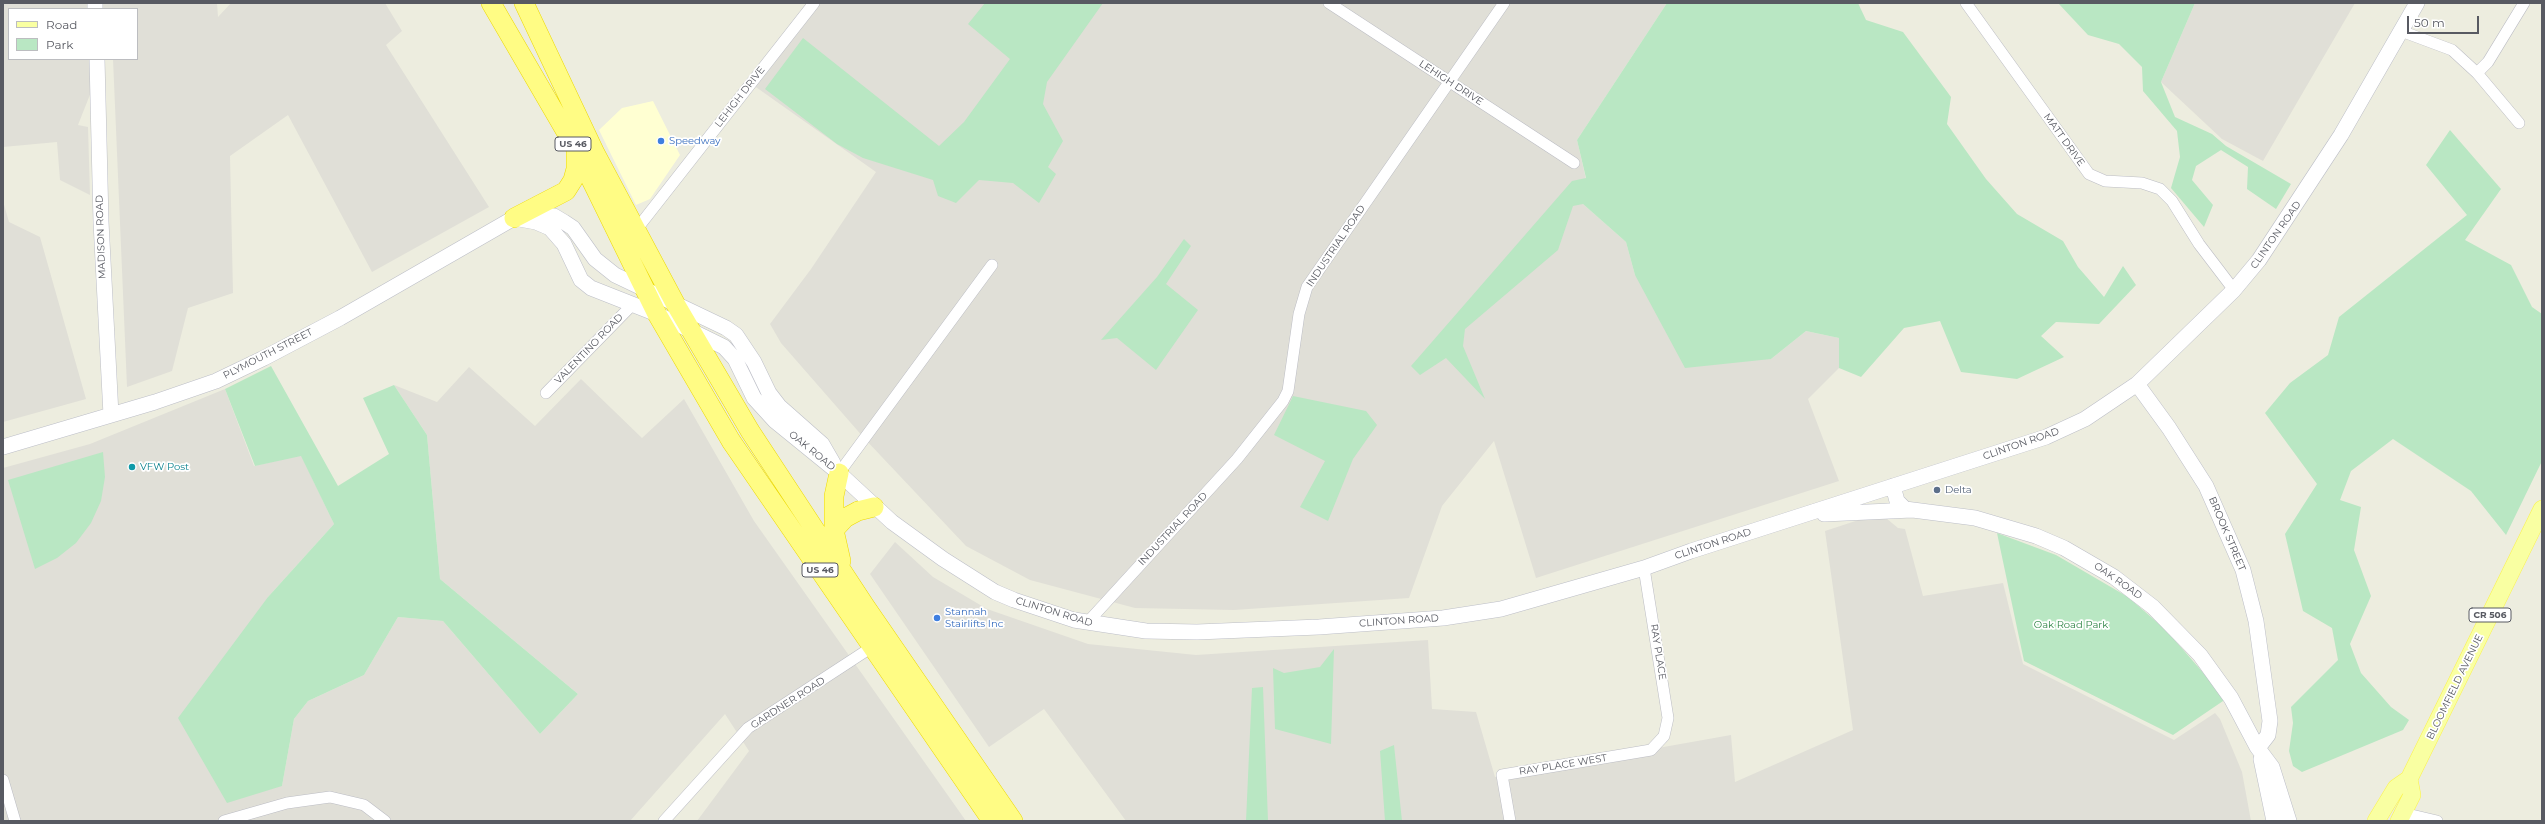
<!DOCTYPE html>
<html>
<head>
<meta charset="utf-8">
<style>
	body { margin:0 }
	#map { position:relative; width:2545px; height:824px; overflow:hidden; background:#ededdf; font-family:Montserrat,sans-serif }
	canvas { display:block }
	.frame { position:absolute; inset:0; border:4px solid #585a62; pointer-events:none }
	.legend { position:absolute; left:8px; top:8px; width:130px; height:52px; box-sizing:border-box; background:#fff; border:1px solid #bcbdc0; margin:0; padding:5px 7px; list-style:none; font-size:12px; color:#585a62 }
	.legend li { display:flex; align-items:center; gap:8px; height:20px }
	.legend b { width:20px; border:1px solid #bcbdc0 }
	.scale { position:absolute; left:2407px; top:16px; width:72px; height:18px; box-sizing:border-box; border:2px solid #585a62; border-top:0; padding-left:5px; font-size:12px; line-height:14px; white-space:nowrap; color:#585a62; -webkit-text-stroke:3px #fff; paint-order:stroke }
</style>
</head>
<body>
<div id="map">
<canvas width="2545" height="824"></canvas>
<div class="frame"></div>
<ul class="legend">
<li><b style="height:5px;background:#f9ffa2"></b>Road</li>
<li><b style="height:11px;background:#b9e7c3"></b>Park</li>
</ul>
<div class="scale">50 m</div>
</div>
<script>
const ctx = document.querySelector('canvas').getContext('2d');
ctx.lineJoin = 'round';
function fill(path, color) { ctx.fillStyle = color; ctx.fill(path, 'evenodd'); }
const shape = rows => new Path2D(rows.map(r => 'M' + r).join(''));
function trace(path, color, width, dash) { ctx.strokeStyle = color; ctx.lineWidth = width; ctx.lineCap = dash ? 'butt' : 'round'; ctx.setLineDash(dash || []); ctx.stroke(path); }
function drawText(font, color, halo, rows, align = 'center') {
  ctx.font = font + ' Montserrat,sans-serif'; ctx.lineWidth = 3.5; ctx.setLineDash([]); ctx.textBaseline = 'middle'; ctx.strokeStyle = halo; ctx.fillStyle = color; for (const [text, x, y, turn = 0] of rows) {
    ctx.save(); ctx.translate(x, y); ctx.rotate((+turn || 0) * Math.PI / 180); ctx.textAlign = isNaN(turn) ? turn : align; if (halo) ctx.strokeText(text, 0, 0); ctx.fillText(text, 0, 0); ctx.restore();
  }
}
const commercial = shape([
	[653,101,680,155,650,199,636,205,599,130,622,108]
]);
const industrial = shape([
	[3,3,217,3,218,17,231,3,385,3,402,31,386,45,489,207,372,272,288,115,230,156,233,293,188,308,172,371,127,387,113,59,137,59,137,9,9,9,9,59,104,59,78,125,88,127,90,195,60,180,57,142,3,147],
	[820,3,1667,3,1577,140,1588,188,1583,204,1626,242,1635,275,1771,359,1806,331,1839,338,1839,368,1808,399,1839,481,1536,578,1494,441,1442,506,1409,598,1234,610,1135,608,1030,580,966,546,864,438,781,343,770,324,811,269,876,172,753,85],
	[2195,3,2355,3,2263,161,2222,139,2161,82],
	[3,201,9,222,40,237,86,399,3,422],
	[469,367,535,426,581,379,642,438,684,399,754,521,966,821,697,821,749,751,725,714,630,821,3,821,3,468,90,444,225,389,254,466,301,455,334,524,268,597,282,786,294,719,308,701,364,675,398,617,443,621,540,734,578,694,440,579,427,435,394,385,437,402],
	[1880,513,1898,528,1905,529,1923,596,2003,583,2023,664,2174,740,2215,713,2220,719,2242,772,2251,821,1126,821,1044,709,989,747,870,574,895,542,933,577,987,609,1088,644,1196,655,1428,640,1432,709,1476,712,1495,777,1731,735,1735,782,1853,730,1825,531]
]);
const green = shape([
	[985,3,1103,3,1047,82,1043,104,1063,141,1048,167,1056,174,1039,203,1013,183,979,180,956,203,938,196,933,180,863,158,837,144,765,89,803,38,939,146,964,122,1010,59,968,24],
	[1667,3,1858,3,1866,20,1903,32,1951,97,1947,124,1986,179,2017,214,2063,241,2078,267,2104,297,2123,266,2136,285,2099,324,2056,322,2041,336,2064,357,2017,379,1961,372,1940,321,1904,328,1861,377,1839,368,1839,338,1806,331,1771,359,1685,368,1635,275,1626,242,1583,204,1573,206,1558,250,1465,329,1463,346,1485,399,1446,358,1420,375,1411,366,1572,181,1586,178,1577,140],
	[2058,3,2195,3,2161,82,2175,117,2212,134,2226,146,2291,184,2276,209,2247,189,2248,167,2221,150,2196,166,2192,180,2213,205,2204,227,2171,188,2180,157,2177,131,2143,91,2142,67,2119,44,2088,35],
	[2450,130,2501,189,2465,240,2511,265,2532,307,2542,314,2542,461,2506,535,2471,491,2393,439,2351,471,2340,500,2361,507,2354,550,2371,596,2350,644,2361,673,2391,707,2409,720,2403,730,2302,772,2293,766,2289,751,2293,723,2291,707,2338,660,2332,628,2303,611,2285,534,2317,484,2265,413,2290,383,2328,355,2339,317,2467,215,2426,165],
	[1184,239,1191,246,1166,284,1198,310,1156,370,1117,338,1101,340,1157,277],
	[271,366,338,486,389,454,363,398,394,385,427,435,440,579,578,694,540,734,443,621,398,617,364,675,308,701,294,719,282,786,227,803,178,718,268,597,334,524,301,456,255,466,225,389],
	[1293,396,1366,411,1377,425,1353,459,1328,521,1300,507,1325,461,1274,435],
	[103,452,105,477,101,501,91,523,76,543,57,558,35,569,8,480],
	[1997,533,2056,555,2128,597,2166,630,2226,699,2173,735,2024,661],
	[1334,649,1331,744,1275,729,1273,668,1284,673,1320,667],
	[1263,687,1268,821,1246,821,1252,688],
	[1394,745,1402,821,1385,821,1380,751]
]);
const street = shape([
	[1329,3,1574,163],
	[1966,3,2089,174,2105,181,2142,183,2160,189,2172,201,2199,244,2234,290],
	[2401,31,2452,50,2477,73,2488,62,2524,3],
	[2477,73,2519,123],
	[636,230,814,3],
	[546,393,632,305],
	[839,473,992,265],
	[1087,623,1237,459,1283,401,1288,391,1299,314,1307,287,1504,3],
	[3,780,15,821],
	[2403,813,2437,821],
	[224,821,287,803,330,797,364,805,385,821],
	[664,821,748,728,872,647],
	[1510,821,1502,775,1651,750,1664,736,1668,718,1644,568]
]);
const secondary = shape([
	[95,3,95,9],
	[97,59,101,222,111,415],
	[514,218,536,222,550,228,564,244,581,280,591,288,657,314,724,347,735,359,754,398,775,421,839,473,892,522,943,559,995,592,1014,600,1074,620,1146,631,1197,632,1319,627,1443,618,1501,609,1644,568,1691,551,2046,437,2085,419,2137,384,2234,290,2259,260,2341,135,2417,3],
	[2137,384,2169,428,2206,486,2243,570,2256,621,2270,721,2268,735,2258,748],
	[3,447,155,402,216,381,264,358,340,318,514,218,537,214,554,216,564,222,573,228,595,259,615,275,726,328,736,335,754,362,769,393,779,406,822,444,833,463],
	[1893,486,1897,501,1905,509,1975,518,2036,536,2064,548,2114,577,2153,607,2200,655,2231,698,2257,747,2272,767,2289,821],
	[1824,514,1912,510],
	[2261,759,2274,821]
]);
const primary = shape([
	[2376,821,2396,788,2409,779,2542,509],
	[2399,821,2412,795,2409,779]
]);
const highway = shape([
	[491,3,576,149,657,314,731,441,992,821],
	[524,3,595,153,676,305,750,431,865,606,1013,821],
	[514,218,566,191,573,180,576,169,576,151],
	[839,473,834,496,834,530,841,561],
	[834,530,845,518,858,511,874,507]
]);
const markers = [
	[661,141,4,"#3f7fe0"],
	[132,467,4,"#0f9aa8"],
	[1937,490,4,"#5c6f8a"],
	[937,618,4,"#3f7fe0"]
];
const shields = [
	[573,144,36],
	[820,570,36],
	[2490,615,42]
];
const shieldNames = [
	["US 46",573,144],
	["US 46",820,570],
	["CR 506",2490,615]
];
const streetNames = [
	["LEHIGH DRIVE",1451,83,33],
	["LEHIGH DRIVE",740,97,-52],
	["MATT DRIVE",2064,140,54],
	["CLINTON ROAD",2276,235,-55],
	["MADISON ROAD",101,237,-92],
	["INDUSTRIAL ROAD",1336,246,-56],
	["VALENTINO ROAD",589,349,-46],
	["PLYMOUTH STREET",268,354,-27],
	["CLINTON ROAD",2021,444,-19],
	["OAK ROAD",812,451,39],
	["INDUSTRIAL ROAD",1173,529,-47],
	["BROOK STREET",2227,534,67],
	["CLINTON ROAD",1713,544,-18],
	["OAK ROAD",2118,581,35],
	["CLINTON ROAD",1054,612,17],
	["CLINTON ROAD",1399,621,-4],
	["RAY PLACE",1658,652,81],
	["BLOOMFIELD AVENUE",2455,687,-64],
	["GARDNER ROAD",788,703,-33],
	["RAY PLACE WEST",1563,765,-9]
];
const shopNames = [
	["Speedway",669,141],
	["Stannah",945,612],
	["Stairlifts Inc",945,624]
];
const cultureNames = [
	["VFW Post",140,467]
];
const serviceNames = [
	["Delta",1945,490]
];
const parkNames = [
	["Oak Road Park",2071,625]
];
fill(commercial, '#ffffd2');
fill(industrial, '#e0dfd7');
fill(green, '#b9e7c3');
trace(street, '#bcbdc4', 12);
trace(secondary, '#bcbec7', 16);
trace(primary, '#fbf249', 18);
trace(highway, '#ecd800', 20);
trace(street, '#fff', 11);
trace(secondary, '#fff', 15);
trace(primary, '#f9ffa2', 17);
trace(highway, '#fffc84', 19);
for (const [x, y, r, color] of markers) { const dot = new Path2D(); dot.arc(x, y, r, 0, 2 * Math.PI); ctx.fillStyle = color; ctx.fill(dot); trace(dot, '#fff', 1.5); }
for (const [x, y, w] of shields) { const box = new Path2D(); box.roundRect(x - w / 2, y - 7, w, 14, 3); ctx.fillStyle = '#fff'; ctx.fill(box); trace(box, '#585a62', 1); }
drawText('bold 9px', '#585a62', null, shieldNames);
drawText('10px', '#585a62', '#fff', streetNames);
drawText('10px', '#366cbe', '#fff', shopNames, 'left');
drawText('10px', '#0d838f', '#fff', cultureNames, 'left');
drawText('10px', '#4e5e75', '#fff', serviceNames, 'left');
drawText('10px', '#2e8445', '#fff', parkNames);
</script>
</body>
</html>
